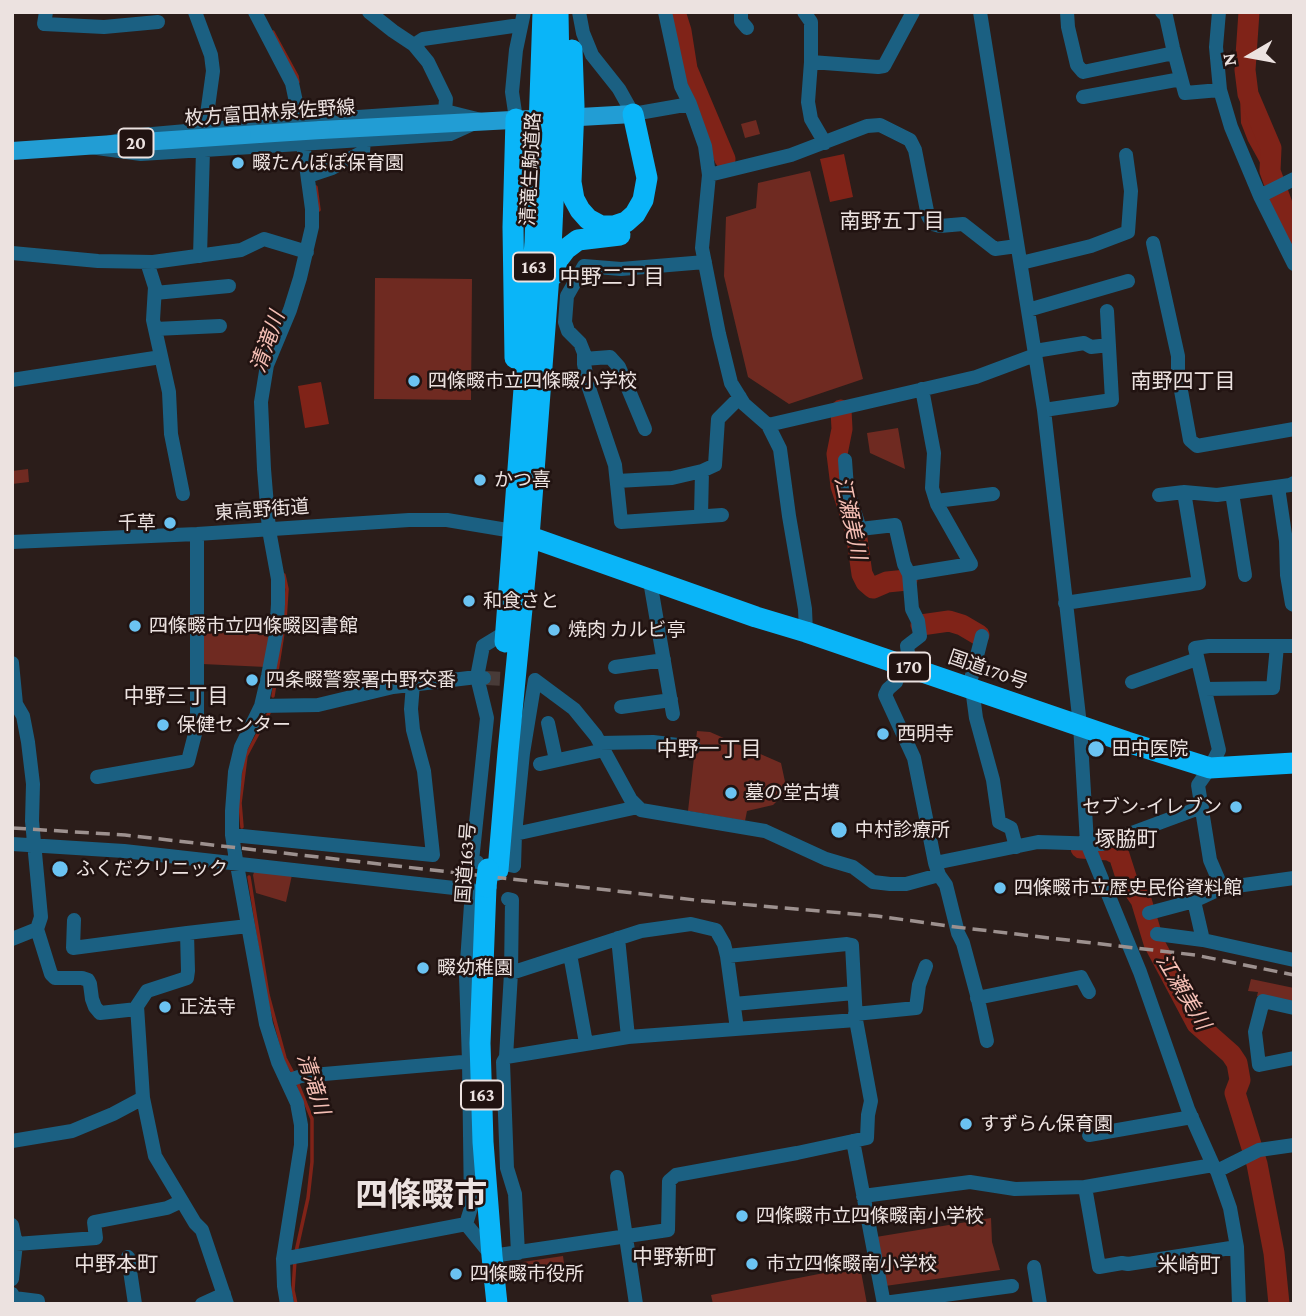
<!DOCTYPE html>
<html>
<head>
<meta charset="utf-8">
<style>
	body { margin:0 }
	#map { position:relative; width:1306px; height:1316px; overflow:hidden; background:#2b1d1a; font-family:"Crimson Pro",serif }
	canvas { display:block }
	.frame { position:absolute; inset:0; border:14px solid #ece2e0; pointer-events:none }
	.north { position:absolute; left:1215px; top:21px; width:70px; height:70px; -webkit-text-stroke:5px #211311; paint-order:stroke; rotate:260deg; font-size:19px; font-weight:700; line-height:28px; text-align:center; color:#ece2e0 }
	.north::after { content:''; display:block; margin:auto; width:24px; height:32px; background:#ece2e0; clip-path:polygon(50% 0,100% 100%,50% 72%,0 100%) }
</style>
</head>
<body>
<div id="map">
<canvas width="1306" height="1316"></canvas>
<div class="frame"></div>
<div class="north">N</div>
</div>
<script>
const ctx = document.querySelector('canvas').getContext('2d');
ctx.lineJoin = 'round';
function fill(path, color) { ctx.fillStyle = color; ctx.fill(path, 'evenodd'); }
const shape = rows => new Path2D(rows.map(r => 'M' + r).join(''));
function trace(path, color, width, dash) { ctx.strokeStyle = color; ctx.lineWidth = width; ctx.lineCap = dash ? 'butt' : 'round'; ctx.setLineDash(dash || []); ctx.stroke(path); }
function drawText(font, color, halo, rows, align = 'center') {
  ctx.font = font + ' "Crimson Pro","Noto Sans JP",serif'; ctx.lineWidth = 5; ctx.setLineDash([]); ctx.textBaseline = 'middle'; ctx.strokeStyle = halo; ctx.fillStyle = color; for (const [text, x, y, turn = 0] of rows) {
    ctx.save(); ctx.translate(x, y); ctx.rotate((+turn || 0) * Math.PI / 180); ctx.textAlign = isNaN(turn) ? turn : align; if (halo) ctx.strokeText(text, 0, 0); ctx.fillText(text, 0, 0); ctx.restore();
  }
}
const green = shape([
	[756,120,760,134,745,138,741,124],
	[810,171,863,379,789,404,748,377,724,276,726,217,756,208,758,183],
	[375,278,472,279,471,400,374,399],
	[898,428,905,469,870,453,867,433],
	[28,469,29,482,12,484,12,471],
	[202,629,255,631,269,637,266,667,202,664],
	[697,731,710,732,781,763,787,791,773,805,747,811,745,821,688,811],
	[255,870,292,875,286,902,256,893,253,875],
	[1251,979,1294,988,1294,1003,1257,996,1258,992,1248,991],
	[991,1218,992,1242,1000,1270,885,1286,876,1237],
	[563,1256,565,1271,520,1278,519,1269,523,1262],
	[860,1266,867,1304,713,1304,711,1295]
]);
const water = shape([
	[1251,91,1275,153,1273,166,1263,168,1248,141,1241,123,1240,96],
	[844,154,853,197,830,202,820,159],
	[321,382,329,424,305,428,298,386]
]);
const stream = shape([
	[273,32,297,76,298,82],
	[316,187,319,210],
	[273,696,285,620,287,589,284,575],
	[242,827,240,803,246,756,270,711],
	[249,877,268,995,285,1058,294,1075],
	[296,1252,308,1198,312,1162,312,1119,297,1082],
	[295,1260,293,1290,296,1304]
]);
const river = shape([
	[675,12,681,31,687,69,725,159],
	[1249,12,1245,70,1248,94,1271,148,1270,171,1294,237],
	[841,410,842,429,837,454,841,486,856,532,862,574,866,582,873,588,887,582,907,580],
	[921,625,949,621,962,625,979,635],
	[1081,848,1109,850,1119,855,1127,880,1141,900,1154,943,1197,1024,1231,1054,1237,1063,1240,1080,1235,1093,1257,1164,1274,1253,1279,1304]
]);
const minorTunnel = shape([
	[486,678,526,680]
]);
const minor = shape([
	[46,12,44,24,104,27,158,22],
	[195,12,211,55,213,71,205,129],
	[255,12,292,83,300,121,312,209,312,227,300,278,290,310,267,365,261,402,264,469,269,530,278,579,278,604,276,634,268,676,261,706,241,747,235,772,232,811,232,835,235,854,266,1024,278,1062,297,1103,301,1125,301,1145,283,1259,284,1286,287,1304],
	[369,12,393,31,414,45,428,62,446,99,445,111],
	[579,12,583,33,592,55,619,89,633,114,690,104],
	[665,12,681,86,690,104,705,146,709,175,702,248,719,334,731,383,744,404,768,425,780,449,789,516,805,609,806,632],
	[741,12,741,21,747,28],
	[804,12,811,22,811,62,808,102,811,119,825,143],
	[980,12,1044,410,1080,725,1087,843,1140,972,1188,1109,1213,1165,1217,1171,1230,1208,1237,1247,1239,1304],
	[1067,12,1068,27,1077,65,1083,72,1174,53],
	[1162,12,1166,16,1173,48,1185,93,1220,90],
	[1219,12,1216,47,1220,90,1231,127,1260,196,1294,264],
	[414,45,423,39,520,25],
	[811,62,878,67,884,66,913,12],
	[1083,97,1181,79],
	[445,111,481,120,450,134,378,139,141,154,90,147,141,135,300,121,445,111],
	[516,119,512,92,516,50,524,12],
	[709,175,791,155,867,126,880,125,910,140,915,150,928,216,933,224,940,226,963,224,995,249,1017,246],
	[308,176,332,168,363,152,364,140],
	[1260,196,1294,179],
	[1153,243,1178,356,1178,374,1190,440,1197,446,1294,429],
	[12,253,98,261,153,262,241,250,264,239,307,252],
	[200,256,203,150],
	[147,262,155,287,153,320,169,392,171,434,183,494],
	[705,262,621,269,584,266,567,296,565,322,568,331,580,343,584,353,584,364,589,388,615,465,621,522,722,515],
	[1021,263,1091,246,1128,232,1131,191,1126,155],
	[155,293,229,286],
	[1028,310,1128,281],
	[155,329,220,326],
	[1035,351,1084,343,1091,347,1109,345],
	[584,359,610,357,619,367,645,429],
	[12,380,161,357],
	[1044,410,1112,400,1107,311],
	[768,425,976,377,1035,355],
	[845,460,847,488,860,529,895,525,904,564,909,574,912,609,918,621,920,636,907,646,910,667],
	[617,481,672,478,702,471,715,465,718,419,740,397],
	[1278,487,1286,541,1287,575,1292,604,1294,605],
	[1232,493,1245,575],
	[1159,495,1184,492,1217,495,1290,485,1294,483],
	[936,501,993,494],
	[701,516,702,471],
	[12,542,197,534,409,520,447,520,513,531],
	[909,574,971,564,937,504,932,488,934,453,922,389],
	[650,581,673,714],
	[1065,603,1199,583,1184,492],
	[1294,646,1209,646,1195,648,1219,750,1210,768,1198,785,1210,860,1222,888,1294,878],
	[12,663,16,704,23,716,28,742,33,784,32,821,41,917,37,929,12,939],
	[902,664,896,682,888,689,885,695,914,758,935,863],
	[615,667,664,660],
	[1132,682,1197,659],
	[969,687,982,636],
	[972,688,976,718,993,780,999,822,1011,828,1016,847],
	[1205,689,1273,688,1277,646],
	[261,706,318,705,393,687,477,677,483,646,506,632],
	[621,707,671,700],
	[548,723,556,760],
	[600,743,653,742,694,747],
	[508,752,523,753,535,680,574,709,596,736,631,800,641,810,765,831,826,859,853,867,873,882,890,884,906,884,939,875,935,863,1038,842,1102,844,1202,807],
	[540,764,604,750],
	[97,777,188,761,197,726,197,534],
	[515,834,638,807],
	[232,835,433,855,424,771,413,730,411,709,413,684],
	[12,844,124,851,472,890,466,976,469,1061,471,1208,466,1224],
	[477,862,472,861,487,718,477,677,484,678],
	[509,865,514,866,515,834,523,753],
	[939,875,946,885,958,933,963,943,977,995,987,1041],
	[508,899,512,900,511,973,506,1057,503,1062,507,1168,515,1194,518,1253],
	[1194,901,1203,940],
	[1149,913,1194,901,1222,888],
	[74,920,73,948,187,933],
	[37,929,51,974,55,978,82,978,88,980,90,984,92,999,95,1007,100,1013,137,1009],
	[1157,934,1203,940,1294,960],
	[618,938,628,1037],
	[570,954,586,1043],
	[511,973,641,931,691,924,716,930,724,944,727,956,737,1029],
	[977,998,1081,977,1089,992],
	[734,1004,854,993],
	[1294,1008,1263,1001,1255,1032,1259,1065,1294,1058],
	[855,1014,916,1008,919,985,926,966],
	[506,1057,628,1037,856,1020],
	[287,1081,301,1076,474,1061],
	[1089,1135,1192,1117],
	[12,1141,72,1131,113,1114,143,1098],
	[853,1141,884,1304],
	[1217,1171,1259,1150,1294,1145],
	[617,1177,636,1304],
	[1085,1187,1099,1267,1122,1263,1128,1264,1237,1247],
	[863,1196,970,1182,1015,1189,1085,1187,1213,1165],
	[12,1225,16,1244,12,1279],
	[16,1244,96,1238,94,1222,167,1208,182,1201],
	[128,1257,135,1304],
	[283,1259,466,1224,492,1256,668,1230,669,1181,676,1175,797,1153,867,1138,868,1115,871,1101,856,1020,852,945,847,944,727,956],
	[1034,1267,1040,1304],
	[12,1294,14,1298,38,1301,38,1304],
	[884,1303,1012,1286],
	[202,1304,224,1294],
	[227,1304,202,1230,195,1223,155,1156,143,1098,137,1006,147,991,187,978,188,971,187,933,248,926]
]);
const major = shape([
	[580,117,633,114],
	[321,130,531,119],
	[12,151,259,134]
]);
const highway = shape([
	[572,50,574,106,571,182,574,199,580,210,588,219,601,226,614,226,626,222,635,214,643,200,647,178,633,114],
	[553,275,557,261,566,249,578,240,620,235],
	[515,358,513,227,516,119],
	[516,532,756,617,806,632,1127,742,1210,768,1294,763],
	[505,642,535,242,543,12],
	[498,870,508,752,529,537,551,249,559,71,558,12],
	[486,887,480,1043,483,1142,492,1256,497,1304]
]);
const rail = shape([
	[12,828,125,835,704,901,877,916,956,927,1195,955,1294,975]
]);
const majorBridge = shape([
	[259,134,321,130]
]);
const highwayBridge = shape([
	[486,887,488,869]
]);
const markers = [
	[238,163,7,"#6bc3f2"],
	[414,381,7,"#6bc3f2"],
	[480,480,7,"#6bc3f2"],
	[170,523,7,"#6bc3f2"],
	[469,601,7,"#6bc3f2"],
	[135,626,7,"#6bc3f2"],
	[554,630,7,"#6bc3f2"],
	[252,680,7,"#6bc3f2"],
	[163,725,7,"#6bc3f2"],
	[883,734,7,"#6bc3f2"],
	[1096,749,9,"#6bc3f2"],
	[731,793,7,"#6bc3f2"],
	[1236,807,7,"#6bc3f2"],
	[839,830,9,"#6bc3f2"],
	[60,869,9,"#6bc3f2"],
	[1000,888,7,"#6bc3f2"],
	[423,968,7,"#6bc3f2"],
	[165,1007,7,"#6bc3f2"],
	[966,1124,7,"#6bc3f2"],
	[742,1216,7,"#6bc3f2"],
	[752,1264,7,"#6bc3f2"],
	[456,1274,7,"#6bc3f2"]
];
const shields = [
	[136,143,35],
	[534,267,42],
	[909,667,42],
	[482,1095,42]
];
const shieldNames = [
	["20",136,143],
	["163",534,267],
	["170",909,667],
	["163",482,1095]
];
const streetNames = [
	["枚方富田林泉佐野線",270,113,-4],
	["清滝生駒道路",531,169,-87],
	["東高野街道",262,510,-4],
	["国道170号",988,670,19],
	["国道163号",466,863,-86]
];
const poiNames = [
	["畷たんぽぽ保育園",252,163],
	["四條畷市立四條畷小学校",428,381],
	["かつ喜",494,480],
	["千草",156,523,"right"],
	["和食さと",483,601],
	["四條畷市立四條畷図書館",149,626],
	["焼肉 カルビ亭",568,630],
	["四条畷警察署中野交番",266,680],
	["保健センター",177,725],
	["西明寺",897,734],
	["田中医院",1112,749],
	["墓の堂古墳",745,793],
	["セブン-イレブン",1222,807,"right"],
	["中村診療所",855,830],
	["ふくだクリニック",76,869],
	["四條畷市立歴史民俗資料館",1014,888],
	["畷幼稚園",437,968],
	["正法寺",179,1007],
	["すずらん保育園",980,1124],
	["四條畷市立四條畷南小学校",756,1216],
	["市立四條畷南小学校",766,1264],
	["四條畷市役所",470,1274]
];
const neighbourhoodNames = [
	["南野五丁目",892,222],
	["中野二丁目",612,278],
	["南野四丁目",1183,382],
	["中野三丁目",176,697],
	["中野一丁目",709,750],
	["塚脇町",1126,840],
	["中野新町",674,1258],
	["中野本町",116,1265],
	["米崎町",1189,1266]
];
const waterNames = [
	["清滝川",268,342,-71],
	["江瀬美川",850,518,78],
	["江瀬美川",1183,992,59],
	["清滝川",313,1084,72]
];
const townNames = [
	["四條畷市",421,1196]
];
fill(green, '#6f2a21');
fill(water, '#802318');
trace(stream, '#802318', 3.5);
trace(river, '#802318', 21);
trace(minorTunnel, '#483b38', 14, [14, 7]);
trace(minor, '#1b6082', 14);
trace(major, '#229dd4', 18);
trace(highway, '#0ab5f8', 21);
trace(rail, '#9d918f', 3.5, [14, 7]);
trace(majorBridge, '#229dd4', 18);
trace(highwayBridge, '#0ab5f8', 21);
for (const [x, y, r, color] of markers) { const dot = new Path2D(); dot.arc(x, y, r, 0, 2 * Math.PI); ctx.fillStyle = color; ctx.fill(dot); trace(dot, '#211311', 2.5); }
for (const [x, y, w] of shields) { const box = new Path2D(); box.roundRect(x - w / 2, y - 14.5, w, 29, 5); ctx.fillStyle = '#211311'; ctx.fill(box); trace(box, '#ece2e0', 2); }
drawText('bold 18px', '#ece2e0', null, shieldNames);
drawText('19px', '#ece2e0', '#211311', streetNames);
drawText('19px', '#ece2e0', '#211311', poiNames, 'left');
drawText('21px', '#ece2e0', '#211311', neighbourhoodNames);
drawText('italic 21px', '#f5bfb5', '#211311', waterNames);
drawText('bold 33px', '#ece2e0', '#211311', townNames);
</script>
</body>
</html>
